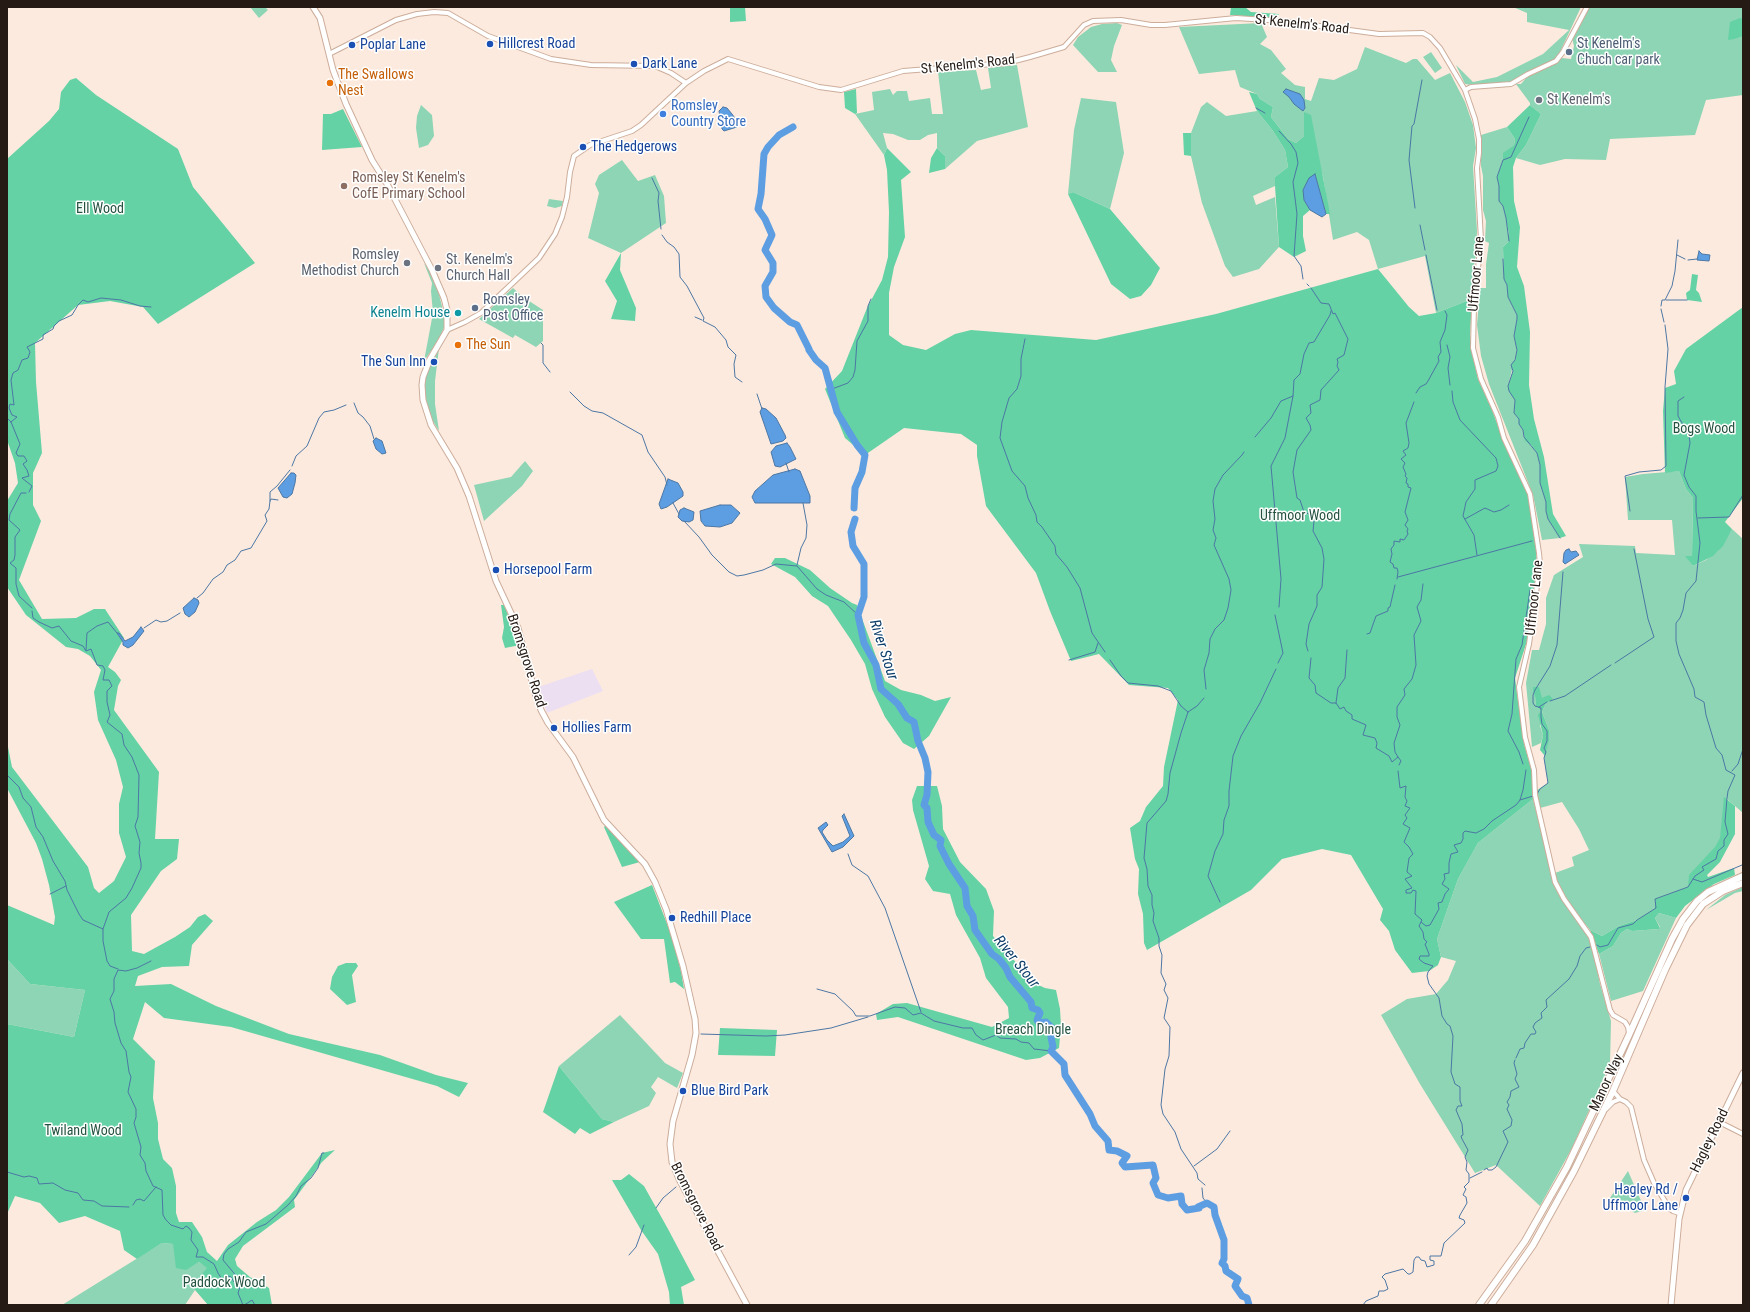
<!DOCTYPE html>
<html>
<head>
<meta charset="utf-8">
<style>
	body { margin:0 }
	#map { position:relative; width:1750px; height:1312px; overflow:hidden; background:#fdeade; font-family:"Roboto Condensed",sans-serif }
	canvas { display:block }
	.frame { position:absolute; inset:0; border:8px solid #261b14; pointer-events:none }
</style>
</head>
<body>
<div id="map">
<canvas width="1750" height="1312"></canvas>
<div class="frame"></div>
</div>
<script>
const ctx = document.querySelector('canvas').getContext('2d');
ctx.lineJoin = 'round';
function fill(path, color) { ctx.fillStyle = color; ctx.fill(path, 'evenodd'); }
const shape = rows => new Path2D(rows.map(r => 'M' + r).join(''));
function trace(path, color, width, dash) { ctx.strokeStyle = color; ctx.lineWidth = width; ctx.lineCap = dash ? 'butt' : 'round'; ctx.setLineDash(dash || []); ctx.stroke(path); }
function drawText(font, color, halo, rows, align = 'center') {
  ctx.font = font + ' "Roboto Condensed",sans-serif'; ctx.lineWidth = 3; ctx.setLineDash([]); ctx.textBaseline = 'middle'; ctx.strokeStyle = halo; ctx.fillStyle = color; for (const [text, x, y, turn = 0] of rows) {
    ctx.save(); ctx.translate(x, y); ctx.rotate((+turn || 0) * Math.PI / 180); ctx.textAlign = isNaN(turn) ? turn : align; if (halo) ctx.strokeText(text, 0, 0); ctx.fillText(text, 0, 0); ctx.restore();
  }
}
const commercial = shape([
	[592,669,603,691,547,713,538,687]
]);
const green = shape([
	[250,7,265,7,268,10,259,18],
	[1513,7,1581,7,1559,54,1554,60,1509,83,1472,85,1465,84,1456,65,1473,82,1497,77,1543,54,1569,30,1527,22,1527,13],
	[1585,7,1743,7,1743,95,1706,100,1695,135,1610,139,1606,160,1565,159,1540,165,1516,158,1526,145,1541,114,1530,105,1530,103,1516,84,1521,84,1527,77,1555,64,1562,58,1571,59,1574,46,1572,38],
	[1117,23,1122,25,1114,46,1111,60,1117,72,1098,72,1073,45,1078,37,1091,27,1102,24],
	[1261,23,1267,37,1260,44,1271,50,1286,69,1281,73,1295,85,1305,87,1305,99,1311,101,1319,78,1334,80,1357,69,1365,47,1406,63,1413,59,1417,59,1435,80,1450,73,1465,102,1473,125,1476,148,1473,166,1477,231,1476,255,1473,271,1472,299,1436,313,1425,256,1378,269,1369,240,1357,232,1333,240,1323,177,1304,112,1304,136,1296,143,1288,139,1271,117,1273,107,1260,99,1257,94,1240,87,1235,70,1199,74,1179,27],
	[1431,52,1442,68,1435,73,1423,57],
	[1017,65,1028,127,977,141,945,169,945,156,937,148,937,133,928,135,920,140,908,140,893,134,883,133,887,148,884,155,855,114,874,110,872,92,890,89,893,95,897,91,907,91,909,101,930,98,932,114,943,114,938,72,976,70,981,90,991,88,988,68],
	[1081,98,1116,102,1124,153,1110,209,1073,192,1068,194,1074,130],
	[1207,102,1226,116,1257,111,1273,131,1285,150,1288,167,1275,177,1275,186,1253,196,1256,205,1275,197,1279,247,1259,269,1233,277,1225,266,1202,203,1191,156,1191,133,1201,107],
	[421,105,432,115,434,136,428,145,419,148,416,128,417,116],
	[1507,127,1515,139,1514,145,1504,153,1503,160,1497,177,1499,186,1499,201,1503,206,1509,234,1509,241,1503,247,1504,279,1507,285,1508,297,1517,315,1517,319,1514,336,1517,350,1508,386,1515,400,1514,413,1519,419,1519,424,1523,430,1524,437,1537,453,1540,465,1540,483,1546,502,1546,511,1548,519,1560,538,1542,540,1533,495,1489,384,1481,356,1477,325,1480,288,1486,288,1486,264,1489,243,1485,241,1486,221,1483,210,1483,176,1481,166,1481,135],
	[622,160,638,181,655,175,664,196,666,223,621,253,588,238,599,193,595,184,599,175],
	[549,199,563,201,562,206,555,208,547,206],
	[424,263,433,276,439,294,444,315,445,325,439,339,424,361,433,313,431,291,432,283],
	[513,288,523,297,543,310,543,341,536,347,515,335,513,338,479,319],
	[439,348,435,381,435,404,439,431,428,413,424,383,427,369],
	[525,461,533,471,522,486,484,521,474,485,511,477],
	[1679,471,1686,489,1693,498,1692,557,1686,556,1693,566,1706,560,1718,551,1732,529,1743,539,1743,813,1727,799,1728,834,1688,887,1655,899,1655,908,1637,920,1619,926,1602,936,1590,930,1573,909,1558,883,1555,873,1574,866,1572,857,1589,850,1579,829,1562,802,1540,808,1536,795,1537,790,1548,783,1544,758,1549,740,1549,730,1542,712,1546,703,1542,698,1535,696,1536,706,1541,711,1540,726,1543,735,1541,743,1532,747,1526,683,1532,650,1539,650,1546,624,1546,598,1554,575,1583,557,1579,544,1635,546,1636,553,1675,555,1672,520,1628,520,1625,477,1643,474],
	[1533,799,1554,883,1562,900,1587,935,1592,946,1600,984,1611,1021,1610,1064,1572,1148,1540,1206,1496,1165,1475,1173,1420,1084,1381,1015,1407,999,1436,994,1448,980,1456,961,1441,957,1437,939,1458,879,1478,843],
	[1743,887,1743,891,1735,893,1706,910,1725,895],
	[1659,913,1676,918,1643,991,1611,1001,1599,954,1613,946,1621,933,1627,929,1632,931,1659,929,1660,927,1655,918],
	[7,959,30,984,85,990,74,1037,7,1024],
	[620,1015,665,1063,683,1073,677,1088,658,1077,651,1087,656,1093,649,1106,614,1122,602,1119,559,1066],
	[1628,1171,1642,1203,1646,1210,1635,1213,1610,1198],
	[162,1243,173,1244,186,1269,199,1262,208,1268,194,1283,195,1290,185,1305,62,1305]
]);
const forest = shape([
	[730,7,745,7,746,21,730,22],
	[1231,7,1245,7,1251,12,1279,14,1276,18,1230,15],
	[1740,18,1743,19,1743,36,1734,39,1728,40,1730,22],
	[76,78,96,95,178,149,193,187,255,263,158,324,143,307,110,301,78,305,35,343,36,382,42,453,33,473,33,505,41,521,19,580,42,619,76,618,94,609,105,609,124,638,108,667,115,672,121,680,118,686,114,710,159,772,155,839,179,839,177,859,161,871,131,915,132,951,144,954,175,937,190,927,198,917,205,914,213,921,192,945,189,966,162,967,138,976,135,986,171,984,216,1006,289,1034,380,1055,436,1075,468,1083,459,1097,437,1086,231,1027,164,1018,145,1002,133,1039,155,1061,153,1098,158,1123,158,1139,163,1159,172,1168,176,1186,176,1213,179,1222,192,1222,202,1237,207,1252,217,1261,228,1245,257,1222,276,1210,289,1197,322,1153,335,1150,322,1162,294,1200,295,1207,243,1246,235,1259,237,1266,250,1277,269,1288,272,1305,208,1305,195,1290,194,1283,207,1268,199,1262,186,1270,176,1268,173,1244,162,1243,137,1259,124,1250,120,1231,85,1216,59,1223,40,1203,15,1196,7,1214,7,1024,74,1037,85,990,30,984,7,959,7,905,54,925,55,917,49,885,42,859,36,843,7,788,7,742,12,767,88,867,94,888,99,893,114,881,126,857,119,833,119,804,123,787,116,760,98,720,94,692,101,670,90,656,78,649,66,647,26,615,7,587,7,501,18,483,15,463,7,440,7,159,49,121,59,109,61,92,70,80],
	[856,89,857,113,855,114,845,108,844,92],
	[1249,92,1257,94,1260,99,1273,107,1271,117,1288,139,1296,143,1304,136,1304,112,1311,115,1330,214,1326,214,1315,175,1304,200,1310,210,1303,216,1303,236,1306,251,1294,257,1279,247,1275,186,1275,177,1288,167,1285,150,1273,131,1257,111],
	[1530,105,1541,114,1526,145,1516,158,1513,167,1514,201,1520,227,1517,267,1524,286,1530,332,1529,385,1534,419,1544,457,1553,514,1566,536,1560,538,1548,519,1546,511,1546,502,1540,483,1540,465,1537,453,1531,445,1525,441,1523,430,1519,424,1519,419,1514,413,1515,400,1509,391,1508,386,1513,371,1511,365,1515,360,1517,350,1514,336,1517,319,1517,315,1508,297,1507,285,1504,279,1503,247,1509,241,1509,234,1503,206,1499,201,1499,186,1497,177,1503,160,1503,153,1514,145,1515,139,1507,127],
	[343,109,362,147,322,150,323,114,331,114],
	[1183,133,1191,133,1191,156,1184,155],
	[887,148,911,172,901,180,905,237,894,267,889,293,889,335,903,345,926,350,955,334,971,330,1096,340,1216,314,1378,269,1409,307,1419,316,1436,313,1472,299,1470,335,1472,353,1478,379,1492,410,1507,450,1528,495,1536,542,1537,576,1529,635,1515,678,1524,744,1534,779,1533,799,1478,843,1458,879,1437,939,1441,957,1438,965,1429,971,1412,973,1395,950,1389,931,1380,920,1383,909,1351,855,1322,849,1282,859,1251,890,1147,950,1144,943,1143,914,1138,894,1139,869,1135,859,1130,828,1140,821,1146,807,1163,786,1164,767,1178,700,1168,688,1129,685,1099,654,1071,661,1050,611,1036,573,986,506,977,456,977,445,961,434,904,428,865,455,845,438,825,389,842,371,867,308,882,280,888,257,889,212,887,170,884,155],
	[937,148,945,156,945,169,929,173,931,158],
	[1073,192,1110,209,1160,268,1151,285,1141,296,1130,299,1111,284,1068,194],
	[621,253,620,270,636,308,635,321,611,319,617,301,605,281],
	[1692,274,1698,275,1696,290,1699,293,1702,302,1687,300,1686,293,1690,290],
	[1743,307,1743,498,1725,522,1732,529,1723,546,1713,556,1693,566,1685,556,1692,556,1693,498,1686,489,1679,471,1665,473,1663,411,1665,388,1676,384,1674,371,1686,349],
	[775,558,785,558,810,570,830,588,852,603,857,605,885,681,901,690,921,695,935,701,951,697,929,736,914,749,903,743,885,717,872,689,865,664,851,640,828,606,812,596,795,577,771,564],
	[501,605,504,605,520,645,505,648,502,638,504,627],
	[1533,687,1539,687,1542,698,1549,695,1553,699,1546,703,1542,712,1549,730,1549,741,1545,756,1540,750,1543,735,1538,715,1541,711,1536,706,1535,696,1533,691],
	[917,786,937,786,942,806,943,829,960,862,986,889,994,911,993,936,1034,983,1045,988,1056,990,1060,1009,1061,1026,1059,1048,1040,1058,1026,1060,898,1017,877,1020,876,1014,893,1004,907,1003,992,1027,1009,1018,1008,1007,986,978,980,958,956,915,950,894,933,891,925,879,929,866,913,810,912,800],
	[1724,797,1735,806,1735,834,1720,862,1707,875,1708,877,1734,868,1735,875,1714,884,1685,906,1676,918,1659,913,1655,918,1660,928,1659,929,1632,931,1627,929,1621,933,1613,946,1599,954,1590,930,1602,936,1619,926,1637,920,1655,908,1655,899,1688,887,1689,875,1715,847,1720,838],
	[606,825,640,862,622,867,604,827],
	[652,885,671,934,681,971,684,989,675,982,670,983,664,939,641,939,614,902],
	[346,963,356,963,358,966,352,975,356,1002,347,1005,330,989,332,977,338,966],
	[720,1028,777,1030,775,1056,718,1055],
	[559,1066,602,1119,614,1122,590,1134,580,1128,575,1134,543,1112],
	[629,1174,644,1186,668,1229,695,1280,681,1287,684,1305,670,1305,669,1292,658,1254,641,1230,612,1180,621,1180]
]);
const water = shape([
	[1286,89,1300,94,1304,100,1305,108,1303,111,1294,104,1289,97,1283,92,1286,89],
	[723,107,727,108,732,114,739,124,737,127,724,131,722,129,719,111,723,107],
	[1315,174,1326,214,1322,217,1310,210,1304,200,1303,190,1309,178,1315,174],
	[1699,251,1702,254,1710,255,1709,261,1697,260,1699,251],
	[762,408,766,409,776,418,785,435,786,438,783,441,771,444,760,412,762,408],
	[376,438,382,441,386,453,382,454,376,449,373,441,376,438],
	[787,443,790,447,796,459,780,467,775,466,771,452,776,446,787,443],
	[795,469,800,471,810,496,810,503,755,503,752,497,755,491,773,475,795,469],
	[291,473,294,473,296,475,295,483,292,494,287,498,283,497,278,488,291,473],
	[668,479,678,483,683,492,683,496,667,507,661,509,659,504,668,479],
	[720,505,731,505,740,513,732,523,720,527,705,526,701,521,700,511,720,505],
	[684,508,694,512,693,520,689,522,682,521,678,517,680,510,684,508],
	[1569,549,1571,552,1576,551,1579,555,1565,564,1563,562,1564,553,1566,550,1569,549],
	[194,598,198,600,199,603,195,612,189,617,185,614,183,608,194,598],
	[141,627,144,631,133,645,128,648,123,645,123,642,117,633,119,633,125,641,133,637,141,627],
	[844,814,854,836,843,847,832,852,818,828,826,822,828,825,823,830,822,832,827,840,833,846,843,842,850,836,842,816,844,814]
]);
const stream = shape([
	[1256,108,1265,113],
	[1279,131,1291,144,1296,152,1298,163,1293,182,1297,214,1294,256,1301,266,1303,279],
	[652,178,659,193,658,201,661,229],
	[1415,208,1409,160,1412,126,1414,124,1422,80],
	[1420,225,1425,250],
	[662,235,667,242,674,247,679,254,680,277,687,286,704,318,703,321,715,327,726,340,728,347,736,355,734,364,735,377,742,382],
	[1509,241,1506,218,1503,206,1499,201,1499,186,1497,177,1503,160,1511,157,1529,117],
	[1426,255,1437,310],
	[1677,255,1685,259],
	[1503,259,1504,279,1507,285,1508,297,1517,315,1517,319,1514,336,1517,350,1515,360,1511,365,1513,371,1508,386,1509,391,1515,400,1514,413,1519,419,1519,424,1523,430,1524,437,1537,453,1540,465,1540,483,1546,502,1546,511,1548,519,1560,538],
	[1688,260,1697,259],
	[1307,284,1309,286],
	[1666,300,1687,300],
	[1661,306,1662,300,1665,300,1672,286,1675,271,1678,240],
	[1661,309,1664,322],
	[695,317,702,320],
	[1025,339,1021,359,1021,376,1017,389,1009,398,1002,422,1000,438,1012,471,1025,486,1028,498,1036,515,1037,522,1042,527,1055,546,1056,554,1067,567,1080,588,1092,633,1105,652],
	[541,343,543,345,543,363,550,372],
	[1447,345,1450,357,1448,368,1450,385],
	[832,389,848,383,853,377,855,370,857,341,868,321,868,306,871,299],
	[1452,391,1453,402,1460,420,1496,458,1498,466,1496,471,1475,480,1475,489,1466,502,1463,516,1474,535,1477,555],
	[570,392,584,406,592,411,603,413,642,435,648,452,665,477,667,485],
	[1416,393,1420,387,1426,384,1428,381,1439,361,1438,357,1441,352,1440,342,1445,330,1447,315,1445,311],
	[757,394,762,409],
	[354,403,358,413,363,417,370,426,374,439],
	[7,418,11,422,20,444,16,453,18,456,24,456,27,461,23,464,27,470,29,476,22,478,32,486,29,492],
	[11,422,17,417,12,415,9,408,10,404,14,405,11,380,13,373,18,370,22,360,28,358,30,352,27,347,43,339,43,335,53,329,54,326,59,321,72,315,78,305,83,300,88,302,101,298,121,300,140,306,151,307],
	[1255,437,1271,418,1281,401,1293,396],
	[786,463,789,472],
	[292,466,296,456,307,446,319,418,324,412,334,410,346,405],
	[26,493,21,493,10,514,9,520,20,530,15,537,15,555,14,560,10,563,16,568,16,584,19,596,32,608],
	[270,501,270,492,277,486,290,470],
	[673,503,679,514],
	[1630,511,1625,476,1639,472,1661,470,1666,466,1665,387,1668,349,1665,325],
	[1698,518,1729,517,1743,495],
	[1465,519,1485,508,1494,512,1501,510,1509,505],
	[684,521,699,537,712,555,729,572,737,576,744,575,763,570,776,564,797,566,817,589,826,595,844,602,858,615],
	[797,565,801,548,806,538,807,525,803,503],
	[1398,577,1532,541],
	[1397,579,1398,572,1397,568,1394,568,1393,564,1390,562,1392,554,1391,549,1394,545,1394,541,1400,542,1400,539,1404,540,1408,534,1407,531,1408,529,1405,525,1408,520,1405,512,1411,488,1408,487,1408,484,1406,483,1407,478,1405,476,1406,474,1403,467,1405,463,1401,459,1406,455,1403,451,1408,448,1409,443,1406,423,1414,402],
	[197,598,203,593,213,579,223,572,227,565,235,560,241,551,251,548,267,521,265,515,269,509,270,501,271,499,278,500],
	[1279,607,1281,579,1271,466,1285,438,1293,396,1294,380,1300,374,1304,354,1309,343,1314,342,1330,315,1331,311],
	[32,611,33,618,39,622,52,628,59,626,71,641,83,646,86,651,91,649,97,665,103,666,105,670,103,680,109,680,112,686,107,691,107,702,110,715,107,722,122,734,124,745,132,757,139,775,138,817,135,826,140,842,139,853,141,863,141,868,132,888,126,898,109,912,103,929],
	[1275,615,1283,653,1278,663],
	[144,628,156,620,161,622,167,621,180,613],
	[1367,634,1370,633,1376,616,1388,611,1388,608,1390,607,1395,585],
	[86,650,87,633,97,626,108,622,117,633],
	[1308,651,1306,644,1309,624,1317,606,1317,595,1322,587,1324,559,1322,548,1313,531,1314,521,1309,514,1304,512,1300,500,1297,498,1293,472,1297,450,1311,430,1310,425,1306,418,1311,413,1310,405,1320,400,1321,390,1339,370,1337,366,1338,362,1337,359,1344,355,1348,339,1335,313,1333,314,1329,304,1321,303,1311,288],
	[1311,658,1309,678,1315,685,1316,693,1331,703,1336,703,1340,709,1344,707,1346,711,1352,715,1352,719,1366,725,1363,735,1375,738,1377,743,1376,748,1389,756,1392,762,1398,757,1401,761,1399,765],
	[1069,660,1095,652,1098,643],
	[1110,660,1121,676,1128,683,1158,686,1171,691,1181,706,1188,712],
	[1615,663,1654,637,1648,619,1634,549],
	[1206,689,1204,670,1209,653,1210,639,1215,629,1224,620,1228,608,1231,590,1229,579,1214,545,1216,538,1213,530,1215,519,1213,501,1215,489,1223,475,1242,455,1244,452],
	[1204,698,1197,706,1188,712,1181,733,1170,773,1168,794,1166,801,1147,823,1144,858,1147,869,1148,886,1152,895,1152,905,1154,913,1153,921,1159,938,1159,946,1162,955,1161,973,1166,984,1164,990,1168,998,1164,1018,1170,1027,1169,1056,1165,1069,1161,1105,1163,1114,1175,1132,1181,1149,1197,1173,1198,1179,1205,1185],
	[1550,701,1565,696,1611,665],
	[1336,703,1338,688,1345,678,1347,650],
	[1539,707,1547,702],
	[1398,757,1395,752,1394,743,1400,725,1397,717,1397,707,1405,695,1404,689,1412,679,1416,665,1414,635,1421,621,1417,607,1421,600,1423,584],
	[1523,764,1519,752,1508,731,1512,714,1516,659,1522,645,1530,590],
	[1398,771,1400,788,1406,786,1405,797,1407,801,1405,806,1410,808,1405,815,1407,818,1403,824,1410,828,1404,842,1409,847,1413,854,1409,858,1407,872,1412,876,1405,879,1412,888,1406,890,1406,893,1411,893,1413,890,1416,891,1415,914,1422,920,1421,922],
	[1732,771,1738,764,1743,749],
	[7,775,19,787,23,798,31,807,36,827,43,837,53,861,65,881,67,890,79,914,83,920,103,929,103,941,107,961,110,966,118,969],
	[1537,794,1540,789,1548,783,1544,758,1546,752,1544,748,1547,741,1547,731,1542,724,1541,717,1541,708,1535,706,1533,703,1533,695,1535,690,1550,666,1557,645,1563,572],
	[1520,800,1533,796],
	[848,854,852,865,868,876,885,908,921,1012],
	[1693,879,1702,882,1742,865],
	[50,894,66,886],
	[1220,902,1208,876,1215,851,1223,834,1224,820,1229,806,1229,791,1233,756,1241,736,1260,703,1276,669],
	[1597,945,1600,947,1608,945,1618,928,1633,924,1637,920,1656,908,1655,899,1688,887,1695,876,1704,870,1702,867,1716,859,1718,851,1724,846,1724,840,1728,834,1725,822,1727,798,1728,791,1735,775,1726,770,1722,755,1716,748,1706,715,1704,702,1695,697,1694,689,1679,654,1676,641,1676,623,1680,618,1683,610,1686,593,1696,581,1700,543,1696,511,1696,496,1689,487,1684,475,1690,443,1689,435,1678,416,1678,401,1684,397],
	[151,961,137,968,126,971,118,970,114,979,114,991,110,999,114,1012,115,1023,121,1043,126,1051,129,1072,131,1077,128,1092,136,1109,136,1117,134,1123,141,1147,140,1155,145,1163,146,1171,153,1186,162,1190,163,1215,166,1220,171,1225,183,1229,186,1226,189,1228,192,1232,191,1240,198,1250,196,1257,203,1257,214,1264,218,1273,223,1281,228,1276,231,1277,234,1282,241,1284,238,1293,243,1305,246,1304,252,1300,255,1305],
	[817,989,835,994,853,1011,856,1016,870,1016,895,1007,905,1008,913,1015,921,1013,934,1021,963,1028,972,1028,976,1035,983,1040,996,1035,1000,1038,1016,1039,1021,1042,1029,1043,1034,1049,1051,1051],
	[701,1034,766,1036,785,1035,831,1028,868,1017],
	[1516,1058,1520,1049,1524,1048,1525,1043,1531,1034,1535,1034,1536,1032,1533,1027,1535,1023,1542,1018,1541,1013,1547,1007,1546,1000,1569,979,1577,966,1580,956,1586,948,1590,947],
	[1194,1166,1217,1149,1230,1131],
	[1484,1170,1487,1168,1488,1170,1492,1170,1496,1167,1508,1142,1503,1131,1511,1126,1512,1120,1507,1109,1509,1105,1507,1102,1510,1097,1511,1091,1519,1087,1515,1079,1517,1074,1514,1063,1515,1060],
	[7,1172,24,1177,29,1176,37,1178,39,1184,53,1183,65,1190,78,1193,83,1200,94,1201,102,1206,129,1207],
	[1470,1178,1482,1172],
	[1202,1188,1203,1198,1207,1203],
	[133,1205,136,1200,140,1199,144,1201,156,1187],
	[656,1208,663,1198,676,1187],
	[629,1255,636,1247,644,1225],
	[238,1282,238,1278,223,1260,224,1254,228,1249,239,1242,246,1232,266,1224,288,1205,296,1196,301,1186,311,1178,318,1168,322,1153,324,1153],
	[1363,1305,1366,1301,1378,1296,1379,1291,1384,1291,1388,1289,1385,1280,1382,1277,1385,1274,1403,1269,1408,1274,1410,1274,1413,1272,1414,1260,1416,1257,1419,1257,1421,1260,1425,1261,1427,1267,1434,1265,1434,1261,1430,1260,1430,1256,1441,1256,1444,1243,1465,1223,1464,1220,1459,1218,1460,1215,1467,1203,1466,1197,1463,1195,1466,1189,1464,1187,1469,1182,1469,1174,1466,1170,1467,1162,1465,1157,1468,1150,1462,1139,1461,1136,1463,1135,1462,1124,1456,1110,1458,1106,1462,1106,1460,1101,1460,1087,1455,1084,1451,1072,1453,1036,1450,1026,1447,1024,1442,1016,1439,998,1429,984,1427,976,1428,972,1433,966,1424,963,1419,959,1420,956,1429,956,1429,954,1425,944,1427,942,1424,939,1423,932,1419,926,1421,922,1426,926,1430,925,1439,909,1438,903,1442,902,1445,894,1449,889,1442,884,1445,879,1444,874,1449,873,1449,863,1451,854,1458,852,1454,845,1461,843,1463,839,1463,833,1465,831,1476,833,1484,829,1492,821,1516,805,1520,800,1523,790,1526,770]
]);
const river = shape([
	[793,127,779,135,768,147,764,154,761,194,758,209,765,219,772,235,765,250,773,263,773,272,765,286,766,297,774,308,790,322,797,325,809,349],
	[809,350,816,360,825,368,837,412,857,445,865,455,862,472,855,488,854,508],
	[855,519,851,532,853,546,864,564,864,597,858,615,864,643,876,665,881,689,898,704,907,718,914,722,918,741,925,758,928,772,927,795,924,805,927,808,928,822,934,835,941,840,940,846,949,864,965,888,967,906,973,916,975,930,992,954,999,959,1006,968,1010,977,1031,1002,1032,1008,1038,1010,1040,1013,1037,1020,1039,1023,1046,1022,1053,1029,1051,1037,1053,1047,1051,1051,1064,1064,1065,1075,1090,1114,1095,1126,1108,1141,1109,1150,1117,1151,1127,1156,1122,1163,1125,1167,1153,1165,1156,1178,1153,1183,1158,1195,1168,1198,1181,1196,1182,1204,1187,1210,1199,1208,1198,1207,1207,1203,1214,1207,1215,1215,1224,1240,1224,1259,1222,1263,1225,1266,1226,1271,1238,1279,1235,1286,1242,1296,1247,1298,1249,1305]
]);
const minor = shape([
	[329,54,396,20,417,14,434,12,448,13,488,36,551,59,591,65,655,66,671,73,686,83],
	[1465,90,1475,119,1479,139,1479,153,1477,168,1481,240,1474,306,1473,348,1481,379,1498,417,1504,438,1530,494,1539,553,1540,564,1529,644,1519,687,1525,737,1534,770,1535,795,1555,882,1564,899,1591,937,1610,1010,1613,1015,1625,1022,1628,1027,1629,1033],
	[447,330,465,322,481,313,539,258,555,234,562,217,567,197,570,172,574,156,590,145,632,131,641,125,686,83,704,71,728,59,819,87,841,90,903,71,1007,63,1030,57,1064,47,1084,25,1093,21,1121,20,1151,25,1165,25,1236,18,1283,21,1379,34,1423,33,1430,37,1440,48,1465,90,1471,87,1511,84,1528,74,1556,61,1563,52,1587,7],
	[1613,1091,1620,1099,1626,1102,1631,1107,1644,1160,1654,1183,1669,1208,1673,1211,1679,1213],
	[1606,1109,1613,1102,1620,1099],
	[1719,1122,1743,1134]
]);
const major = shape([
	[313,7,320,18,333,70,346,104,372,160,387,184,432,270,444,298,447,310,447,330,430,359,423,377,422,385,423,400,431,425,457,468,469,496,496,581,518,628,535,693,541,710,548,723,573,757,604,820,645,864,655,882,666,909,683,966,695,1019,696,1033,692,1055,673,1121,670,1144,672,1162,679,1179,747,1305],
	[1671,1305,1679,1219,1686,1190,1743,1073]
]);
const highway = shape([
	[1479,1305,1525,1241,1567,1167,1629,1035,1672,939,1683,919,1697,901,1708,892,1743,876],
	[1491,1305,1533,1245,1574,1171,1613,1091,1665,970,1687,925,1703,904,1723,891,1743,883]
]);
const markers = [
	[490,44,4,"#1a4fb4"],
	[352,45,4,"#1a4fb4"],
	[1569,52,4,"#5c6f8a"],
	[634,64,4,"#1a4fb4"],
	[330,83,4,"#e8710a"],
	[1539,100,4,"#6b7280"],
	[663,114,4,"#3f7fe0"],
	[583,147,4,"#1a4fb4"],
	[344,186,4,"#8d6e63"],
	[407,263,4,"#6b7280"],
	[438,268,4,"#6b7280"],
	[475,308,4,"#5c6f8a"],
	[458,313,4,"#0f9aa8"],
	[458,345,4,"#e8710a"],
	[434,362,4,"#1a4fb4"],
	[496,570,4,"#1a4fb4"],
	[554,728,4,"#1a4fb4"],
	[672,918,4,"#1a4fb4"],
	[683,1091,4,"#1a4fb4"],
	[1686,1198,4,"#1a4fb4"]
];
const streetNames = [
	["St Kenelm's Road",1302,25,6],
	["St Kenelm's Road",968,65,-6],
	["Uffmoor Lane",1477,274,-85],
	["Uffmoor Lane",1535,598,-84],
	["Bromsgrove Road",526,661,72],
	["Manor Way",1607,1083,-65],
	["Hagley Road",1710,1141,-64],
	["Bromsgrove Road",696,1207,63]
];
const transitNames = [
	["Hillcrest Road",498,44],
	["Poplar Lane",360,45],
	["Dark Lane",642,64],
	["The Hedgerows",591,147],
	["The Sun Inn",426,362,"right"],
	["Horsepool Farm",504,570],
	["Hollies Farm",562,728],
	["Redhill Place",680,918],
	["Blue Bird Park",691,1091],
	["Hagley Rd /",1678,1190,"right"],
	["Uffmoor Lane",1678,1206,"right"]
];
const serviceNames = [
	["St Kenelm's",1577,44],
	["Chuch car park",1577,60],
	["Romsley",483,300],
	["Post Office",483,316]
];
const foodNames = [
	["The Swallows",338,75],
	["Nest",338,91],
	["The Sun",466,345]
];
const worshipNames = [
	["St Kenelm's",1547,100],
	["Romsley",399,255,"right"],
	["Methodist Church",399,271,"right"],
	["St. Kenelm's",446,260],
	["Church Hall",446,276]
];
const shopNames = [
	["Romsley",671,106],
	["Country Store",671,122]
];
const educationNames = [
	["Romsley St Kenelm's",352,178],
	["CofE Primary School",352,194]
];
const parkNames = [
	["Ell Wood",100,209],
	["Bogs Wood",1704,429],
	["Uffmoor Wood",1300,516],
	["Breach Dingle",1033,1030],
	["Twiland Wood",83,1131],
	["Paddock Wood",224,1283]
];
const cultureNames = [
	["Kenelm House",450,313]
];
const waterNames = [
	["River Stour",883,650,72],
	["River Stour",1016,962,51]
];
fill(commercial, '#ecdff2');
fill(green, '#8dd5b4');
fill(forest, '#64d2a5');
fill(water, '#5d9ee2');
trace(water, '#4c77a4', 1);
trace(stream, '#4c77a4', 1);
trace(river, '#5d9ee2', 7);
trace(minor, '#ccad9b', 6);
trace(major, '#ccad9b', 7);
trace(highway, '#ccad9b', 8);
trace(minor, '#fff', 4);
trace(major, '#fff', 5);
trace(highway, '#fff', 6);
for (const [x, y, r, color] of markers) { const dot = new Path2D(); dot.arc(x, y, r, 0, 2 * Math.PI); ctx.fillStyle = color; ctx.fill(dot); trace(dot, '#fff', 1.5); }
drawText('14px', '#261b14', '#fff', streetNames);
drawText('14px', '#164399', '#fff', transitNames, 'left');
drawText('14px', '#4e5e75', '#fff', serviceNames, 'left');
drawText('14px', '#c56008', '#fff', foodNames, 'left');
drawText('14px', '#5b616d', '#fff', worshipNames, 'left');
drawText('14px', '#366cbe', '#fff', shopNames, 'left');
drawText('14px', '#785e54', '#fff', educationNames, 'left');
drawText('14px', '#24523f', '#fff', parkNames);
drawText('14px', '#0d838f', '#fff', cultureNames, 'right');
drawText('italic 15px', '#0d3d69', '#fff', waterNames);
</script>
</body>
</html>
